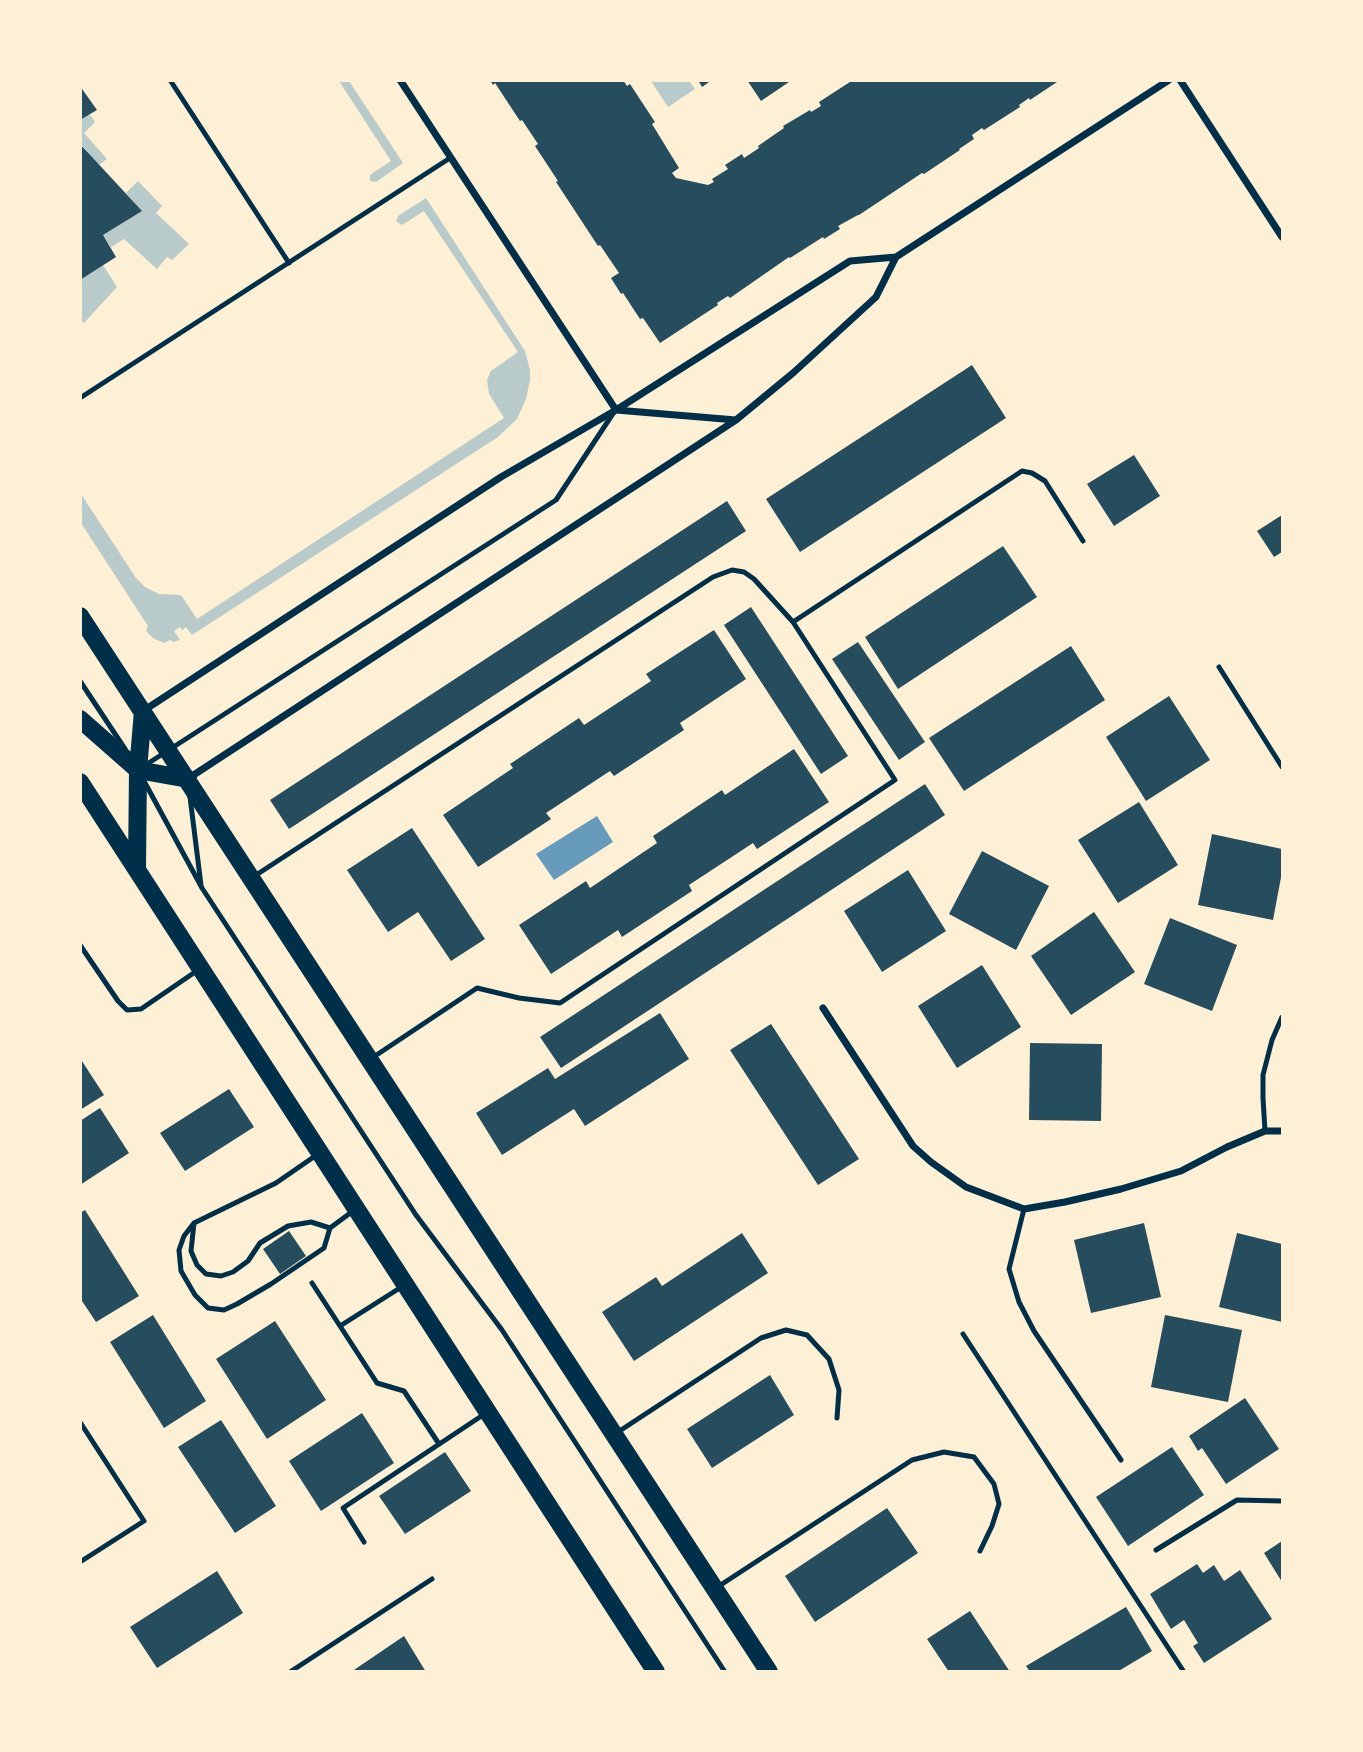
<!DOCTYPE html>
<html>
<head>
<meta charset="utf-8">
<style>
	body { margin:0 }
	#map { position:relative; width:1363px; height:1752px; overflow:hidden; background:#fdf0d5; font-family:"Nunito Sans",sans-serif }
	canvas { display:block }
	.frame { position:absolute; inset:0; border:82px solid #fdf0d5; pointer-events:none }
</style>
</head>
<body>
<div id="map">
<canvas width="1363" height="1752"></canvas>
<div class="frame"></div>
</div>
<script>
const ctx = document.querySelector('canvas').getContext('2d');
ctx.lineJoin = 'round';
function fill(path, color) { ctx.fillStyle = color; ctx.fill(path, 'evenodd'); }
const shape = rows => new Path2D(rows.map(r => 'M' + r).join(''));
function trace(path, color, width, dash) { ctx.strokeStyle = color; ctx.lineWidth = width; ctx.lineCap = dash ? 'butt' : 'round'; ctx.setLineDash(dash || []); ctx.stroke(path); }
const green = shape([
	[339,81,349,81,403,163,376,182,370,181,370,175,391,161],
	[651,81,689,81,695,89,668,107],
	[88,115,91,116,95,122,84,133,107,159,99,165,81,144,80,120],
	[138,181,162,206,156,213,189,244,172,260,167,257,157,269,124,239,111,247,103,235,141,211,126,193],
	[426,198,525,351,530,370,530,380,526,399,517,419,498,437,192,635,186,627,182,630,180,627,174,631,180,640,173,642,170,640,164,643,153,638,146,631,148,626,81,523,81,494,136,578,145,587,159,594,181,595,197,619,504,418,489,394,487,380,491,371,518,352,424,211,402,225,396,221,398,216],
	[103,265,117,287,84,323,81,320,80,280]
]);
const water = shape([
	[597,816,613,842,554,880,536,854]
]);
const building = shape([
	[490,80,623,80,627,86,630,84,655,122,652,124,679,168,672,173,676,178,708,185,714,182,712,179,728,169,725,165,742,154,744,158,759,148,758,146,784,128,783,126,810,110,811,112,821,106,819,102,853,80,1060,80,1030,100,1029,98,1019,105,1020,107,984,130,982,128,972,135,974,139,959,149,960,150,924,174,922,173,859,215,858,215,838,226,840,229,824,239,823,237,790,258,789,257,730,298,728,296,717,303,718,305,660,343,643,318,640,319,623,293,621,294,611,278,619,273,600,245,598,246,556,182,558,181,535,146,538,144,522,120,520,121,495,83,493,85],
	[698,80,712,80,702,87],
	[747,80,788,80,789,82,761,101],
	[80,86,97,110,80,120],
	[80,144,142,211,103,235,116,257,80,280],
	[972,365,1006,418,800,552,766,499],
	[1134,455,1160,496,1114,526,1087,484],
	[727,501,746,531,289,829,270,800],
	[1282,515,1282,552,1274,557,1257,531],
	[1003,546,1037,597,898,689,865,637],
	[751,607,848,756,821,774,724,625],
	[714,630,746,679,680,723,684,730,614,776,610,771,546,813,551,819,478,867,443,815,513,768,510,764,579,718,584,725,651,681,646,674],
	[858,642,925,742,899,760,832,659],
	[1071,646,1105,700,964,791,929,738],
	[1169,696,1210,760,1146,801,1106,737],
	[794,749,829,802,757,849,753,843,689,885,692,891,622,937,618,930,551,974,519,925,586,881,590,888,657,843,653,836,722,790,725,795],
	[925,784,945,815,561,1068,540,1037],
	[1139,802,1178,865,1118,903,1078,840],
	[412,828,485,939,451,961,418,912,388,932,347,870],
	[1212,834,1282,849,1282,872,1273,920,1198,905],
	[982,851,1049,886,1016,950,949,914],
	[908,870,946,931,882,972,844,911],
	[1094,912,1135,972,1071,1015,1031,956],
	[1170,918,1237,945,1212,1011,1144,984],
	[982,965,1021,1027,957,1068,918,1006],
	[660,1013,689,1059,585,1126,574,1109,502,1155,476,1113,548,1068,555,1079],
	[771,1024,859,1159,818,1185,730,1050],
	[1030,1043,1102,1044,1101,1121,1029,1120],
	[80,1058,104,1095,80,1110],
	[229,1089,254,1127,185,1171,160,1133],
	[100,1108,129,1153,80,1185,80,1121],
	[85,1210,139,1296,96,1322,80,1298,80,1213],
	[1144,1223,1161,1297,1091,1313,1074,1240],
	[289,1231,306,1256,280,1274,263,1249],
	[742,1233,768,1273,634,1361,602,1312,656,1277,662,1286],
	[1237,1233,1282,1244,1282,1322,1219,1307],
	[153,1315,206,1401,164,1428,110,1342],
	[1165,1315,1242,1330,1228,1402,1151,1387],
	[275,1321,326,1400,267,1439,216,1359],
	[770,1375,794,1415,712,1468,687,1429],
	[1245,1398,1279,1449,1226,1484,1202,1448,1198,1451,1189,1436],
	[362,1413,394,1463,321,1511,289,1461],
	[221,1420,276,1506,235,1533,178,1447],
	[1172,1447,1204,1495,1128,1546,1096,1497],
	[445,1452,471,1491,405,1534,379,1496],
	[887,1508,918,1553,815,1622,785,1576],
	[1282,1541,1282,1582,1264,1553],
	[1197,1564,1203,1573,1214,1565,1224,1581,1240,1570,1272,1619,1204,1663,1193,1646,1198,1643,1184,1620,1171,1629,1150,1594],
	[217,1571,243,1613,157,1668,130,1627],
	[1126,1607,1152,1651,1117,1672,1030,1672,1026,1666],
	[970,1611,1010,1672,949,1672,927,1639],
	[404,1636,426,1672,351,1672]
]);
const service = shape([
	[170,80,289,263],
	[80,398,450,158],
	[793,622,1022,471,1032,473,1045,481,1083,541],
	[1219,667,1282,767],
	[80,681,125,749],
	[144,766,556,500,614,412],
	[144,781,202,888,416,1215,502,1330,725,1672],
	[190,797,201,885],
	[253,877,713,577,732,570,744,572,754,579,793,622,895,780,560,1003,519,998,477,988,372,1058],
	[80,945,118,1001,127,1010,141,1009,198,970],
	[1265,1131,1263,1098,1263,1075,1272,1040,1282,1017],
	[318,1154,276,1183,194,1223,184,1236,179,1250,181,1271,195,1295,208,1308,224,1310,237,1304,271,1284,324,1248,330,1228,353,1211],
	[1024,1209,1009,1269,1019,1302,1034,1331,1121,1460],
	[194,1223,191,1251,197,1265,206,1274,221,1276,233,1272,248,1261,260,1243,288,1226,311,1222,330,1228],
	[312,1283,340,1326],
	[403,1286,340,1326,377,1383,404,1391,439,1444],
	[963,1334,1184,1672],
	[80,1422,144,1521,80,1562],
	[618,1432,761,1338,786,1330,807,1335,829,1359,839,1390,837,1418],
	[364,1542,343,1508,486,1413],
	[1156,1550,1237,1500,1282,1501],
	[719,1586,912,1460,944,1452,974,1457,994,1484,999,1504,992,1526,980,1551],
	[290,1672,432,1579]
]);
const minor = shape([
	[400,80,616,410],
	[1180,80,1282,237],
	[616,410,736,420],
	[143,711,501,477,616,410,850,261,896,257,1169,80],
	[189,778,736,420,793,373,876,297,896,257],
	[823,1008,913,1146,931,1162,966,1187,1024,1209,1065,1202,1121,1189,1181,1171,1227,1147,1265,1131,1282,1131]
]);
const primary = shape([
	[80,616,769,1672],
	[80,719,138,770,188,779],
	[80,782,656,1672],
	[137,868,138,770,143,711]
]);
fill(green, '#b9caca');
fill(water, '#669bbc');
fill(building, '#264d5e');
trace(service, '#003049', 5);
trace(minor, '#003049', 7);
trace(primary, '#003049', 18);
</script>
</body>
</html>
